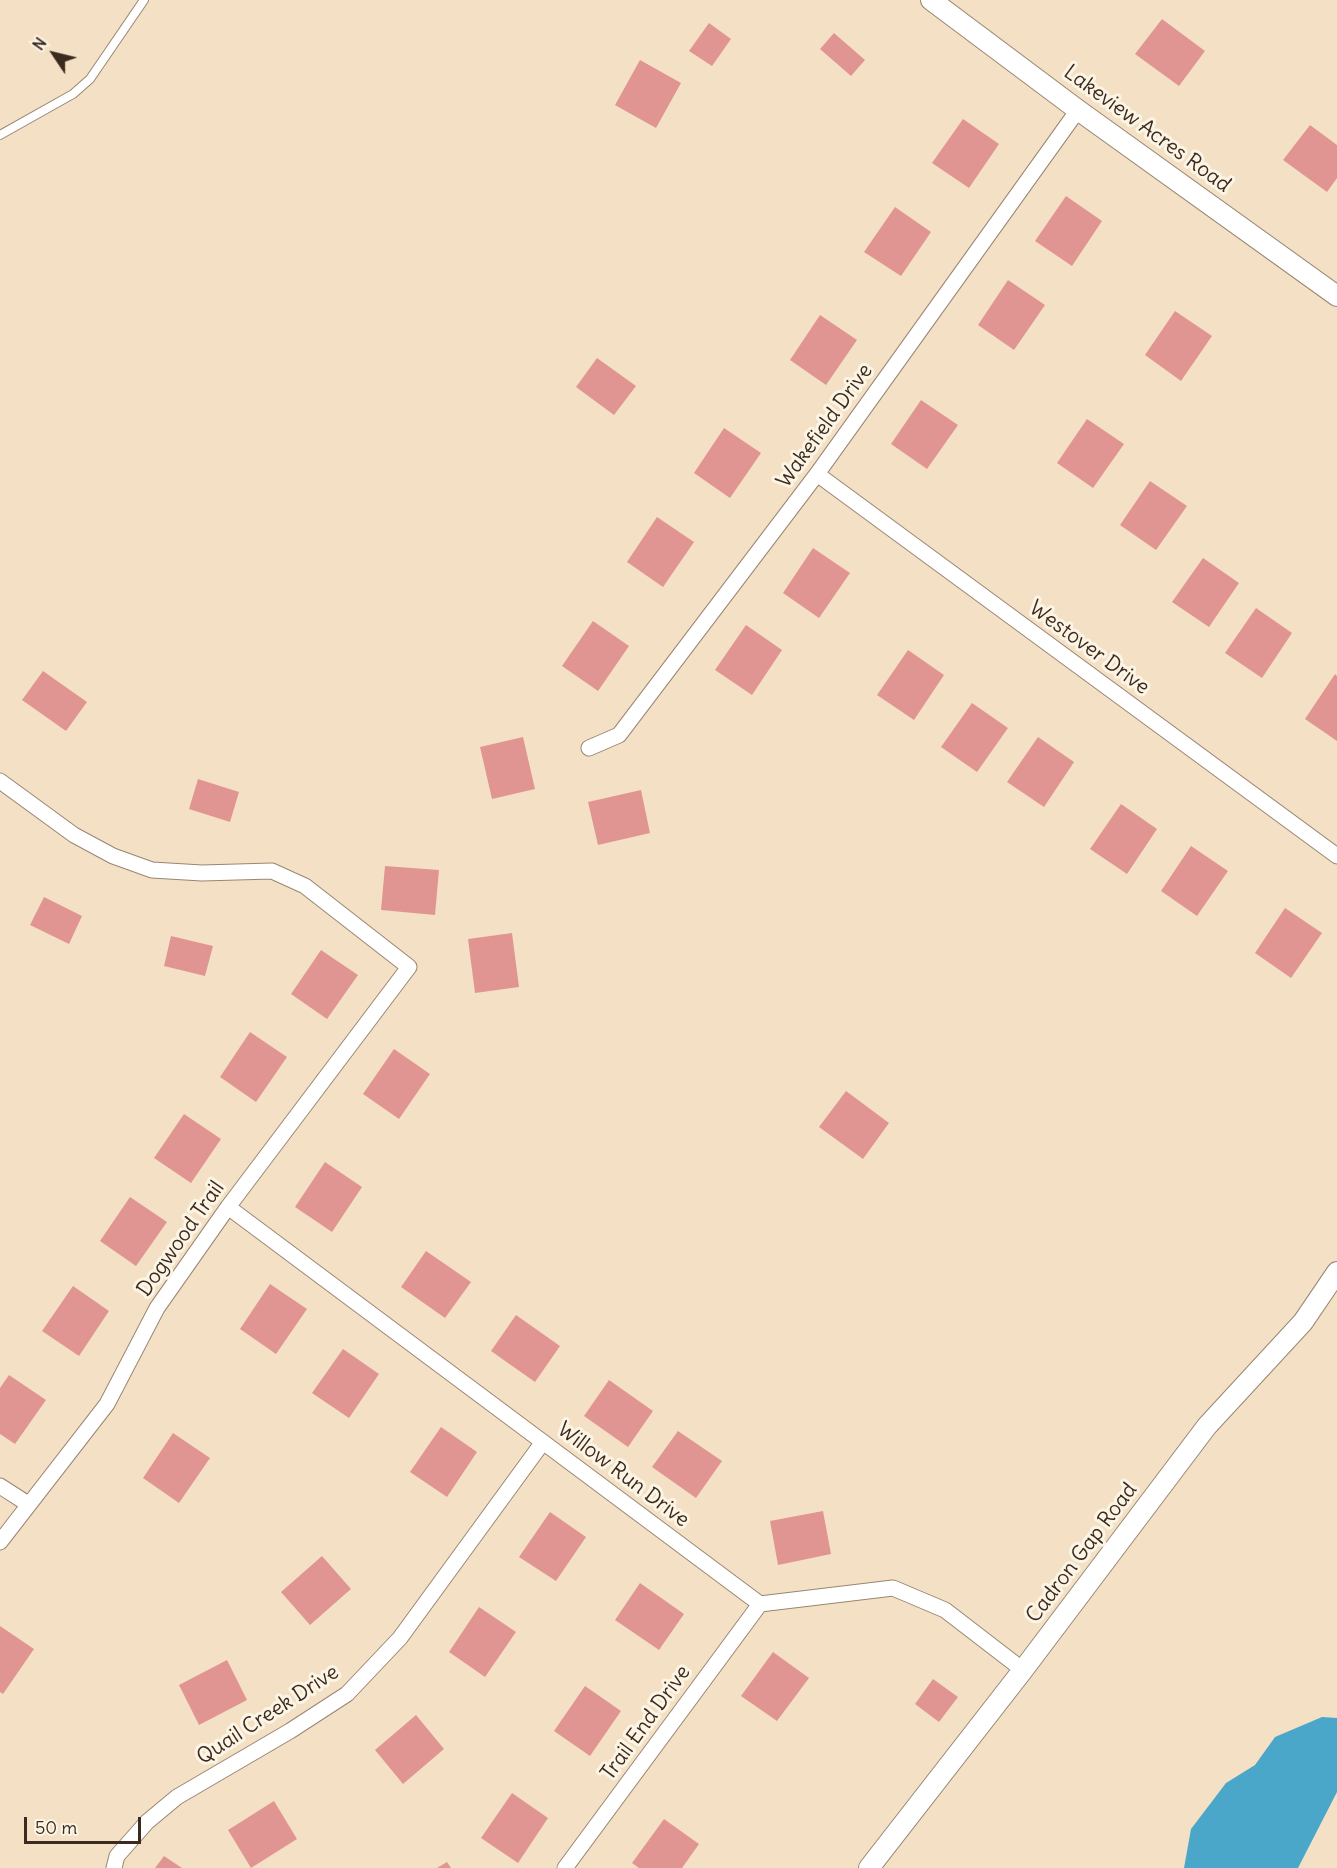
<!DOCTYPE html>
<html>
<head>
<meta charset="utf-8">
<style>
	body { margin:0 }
	#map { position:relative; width:1337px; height:1868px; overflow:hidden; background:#f4e1c5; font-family:Delius,sans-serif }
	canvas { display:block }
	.north { position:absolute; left:24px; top:24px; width:60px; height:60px; -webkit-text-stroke:4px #fcf5e5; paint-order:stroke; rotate:305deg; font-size:16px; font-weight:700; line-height:24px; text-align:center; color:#3b2a1e }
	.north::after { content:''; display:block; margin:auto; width:21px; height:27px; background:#3b2a1e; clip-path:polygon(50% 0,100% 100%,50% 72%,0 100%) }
	.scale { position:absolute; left:24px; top:1817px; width:117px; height:27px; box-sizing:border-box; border:3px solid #3b2a1e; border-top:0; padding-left:8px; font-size:18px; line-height:21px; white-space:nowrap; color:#3b2a1e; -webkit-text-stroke:4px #fcf5e5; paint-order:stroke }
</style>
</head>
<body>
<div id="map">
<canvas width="1337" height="1868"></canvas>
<div class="north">N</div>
<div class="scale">50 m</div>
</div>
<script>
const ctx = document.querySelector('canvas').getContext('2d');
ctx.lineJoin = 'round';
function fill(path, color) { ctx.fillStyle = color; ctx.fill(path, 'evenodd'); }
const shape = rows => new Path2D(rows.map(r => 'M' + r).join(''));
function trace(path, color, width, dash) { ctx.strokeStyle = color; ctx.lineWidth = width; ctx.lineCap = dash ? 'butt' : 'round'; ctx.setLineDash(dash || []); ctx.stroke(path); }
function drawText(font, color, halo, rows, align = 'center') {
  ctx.font = font + ' Delius,sans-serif'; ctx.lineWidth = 6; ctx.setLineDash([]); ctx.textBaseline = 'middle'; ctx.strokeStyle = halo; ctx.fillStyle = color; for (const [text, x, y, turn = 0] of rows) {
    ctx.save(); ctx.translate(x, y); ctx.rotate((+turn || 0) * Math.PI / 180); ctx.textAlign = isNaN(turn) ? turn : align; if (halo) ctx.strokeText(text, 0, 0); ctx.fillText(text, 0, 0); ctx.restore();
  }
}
const water = shape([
	[1322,1717,1337,1718,1337,1792,1298,1868,1184,1868,1191,1829,1226,1783,1255,1765,1275,1737]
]);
const building = shape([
	[1162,19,1205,51,1179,86,1135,54],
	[709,23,731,39,712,66,689,51],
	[834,33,865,60,851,76,820,49],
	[640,60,681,83,656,128,615,105],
	[963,119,999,144,969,188,932,163],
	[1310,125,1337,145,1337,178,1327,192,1283,160],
	[1066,196,1102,221,1072,266,1035,241],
	[895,207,931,232,901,276,864,252],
	[1008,280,1045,305,1014,350,978,325],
	[1175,311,1212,336,1181,381,1145,355],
	[820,315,857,340,826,385,790,360],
	[597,358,636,386,614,415,576,387],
	[921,400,958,425,927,469,891,444],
	[1087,419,1124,444,1093,488,1057,463],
	[724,428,761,453,730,498,694,473],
	[1150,481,1187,506,1156,550,1120,525],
	[657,517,694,542,663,587,627,562],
	[813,548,850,573,819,618,783,593],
	[1203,558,1239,583,1209,627,1172,602],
	[1256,608,1292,633,1262,678,1225,653],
	[593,621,629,646,598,691,562,666],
	[746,625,782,650,752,695,715,670],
	[908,650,944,675,914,720,877,695],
	[43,671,87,702,66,731,22,700],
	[1335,674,1337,676,1337,741,1305,719],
	[972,703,1008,728,977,772,941,747],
	[523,737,535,789,492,799,480,747],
	[1038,737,1074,762,1044,807,1007,782],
	[198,779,239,792,230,822,189,809],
	[641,790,650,833,598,845,588,802],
	[1121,804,1157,829,1127,874,1090,849],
	[1191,846,1228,871,1197,916,1161,891],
	[385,866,439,870,435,915,381,910],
	[44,897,82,916,69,944,30,925],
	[1285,908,1322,933,1291,978,1255,953],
	[512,933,519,987,475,993,468,939],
	[171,936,213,946,205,976,164,966],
	[321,950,358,975,327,1019,291,994],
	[250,1032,287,1057,256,1102,220,1077],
	[394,1049,430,1074,399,1119,363,1094],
	[846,1091,889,1123,863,1159,819,1127],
	[184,1114,221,1139,191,1183,154,1158],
	[325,1162,362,1187,332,1232,295,1207],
	[130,1197,167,1222,136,1266,100,1241],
	[426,1251,471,1282,445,1318,401,1287],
	[270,1284,307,1309,276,1354,240,1329],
	[73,1286,109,1311,79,1356,42,1331],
	[516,1315,560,1346,535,1382,491,1351],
	[343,1349,379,1374,349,1418,312,1393],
	[9,1375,46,1400,15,1444,0,1434,0,1388],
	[609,1380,653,1411,628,1447,584,1416],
	[441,1427,477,1452,447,1497,410,1472],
	[678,1431,722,1461,696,1498,652,1467],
	[173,1433,210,1458,179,1503,143,1478],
	[823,1511,831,1554,778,1565,770,1521],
	[550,1512,586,1537,556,1581,519,1557],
	[322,1556,351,1589,310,1625,281,1592],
	[640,1583,684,1614,659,1650,615,1620],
	[479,1607,516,1632,485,1677,449,1652],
	[0,1626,34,1649,3,1694,0,1692],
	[773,1652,809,1678,777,1721,741,1696],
	[227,1660,247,1700,199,1725,179,1685],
	[933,1679,958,1697,939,1722,915,1704],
	[585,1686,621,1711,590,1756,554,1731],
	[416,1715,444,1749,403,1784,375,1750],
	[512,1793,548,1818,518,1863,481,1838],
	[274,1801,297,1839,251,1868,228,1830],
	[664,1819,699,1844,682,1868,639,1868,632,1863],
	[164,1856,182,1868,155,1868],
	[447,1862,451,1868,437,1868]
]);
const service = shape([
	[0,135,73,94,90,79,144,0]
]);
const minor = shape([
	[817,474,1337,856],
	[589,748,619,735,817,474,1078,110],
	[0,781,74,835,113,856,152,870,202,873,272,871,305,886,409,967,228,1207,157,1308,107,1404,0,1542],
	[228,1207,760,1604,893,1588,945,1610,1023,1670],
	[0,1486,28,1504],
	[114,1868,117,1856,147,1822,177,1797,290,1731,347,1694,400,1638,543,1442],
	[565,1868,760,1604]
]);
const tertiary = shape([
	[931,0,1078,110,1337,296],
	[869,1868,1023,1670,1207,1426,1303,1322,1337,1272]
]);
const streetNames = [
	["Lakeview Acres Road",1147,129,36],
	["Wakefield Drive",825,426,-54],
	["Westover Drive",1089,648,36],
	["Dogwood Trail",181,1239,-55],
	["Willow Run Drive",623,1475,37],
	["Cadron Gap Road",1082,1553,-53],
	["Quail Creek Drive",268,1715,-33],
	["Trail End Drive",646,1723,-54]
];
fill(water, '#4aa7c9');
fill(building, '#e19593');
trace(service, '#988672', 10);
trace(minor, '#988672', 17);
trace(tertiary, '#988672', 22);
trace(service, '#fff', 8);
trace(minor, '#fff', 15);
trace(tertiary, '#fff', 20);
drawText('21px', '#3b2a1e', '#fcf5e5', streetNames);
</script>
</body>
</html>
